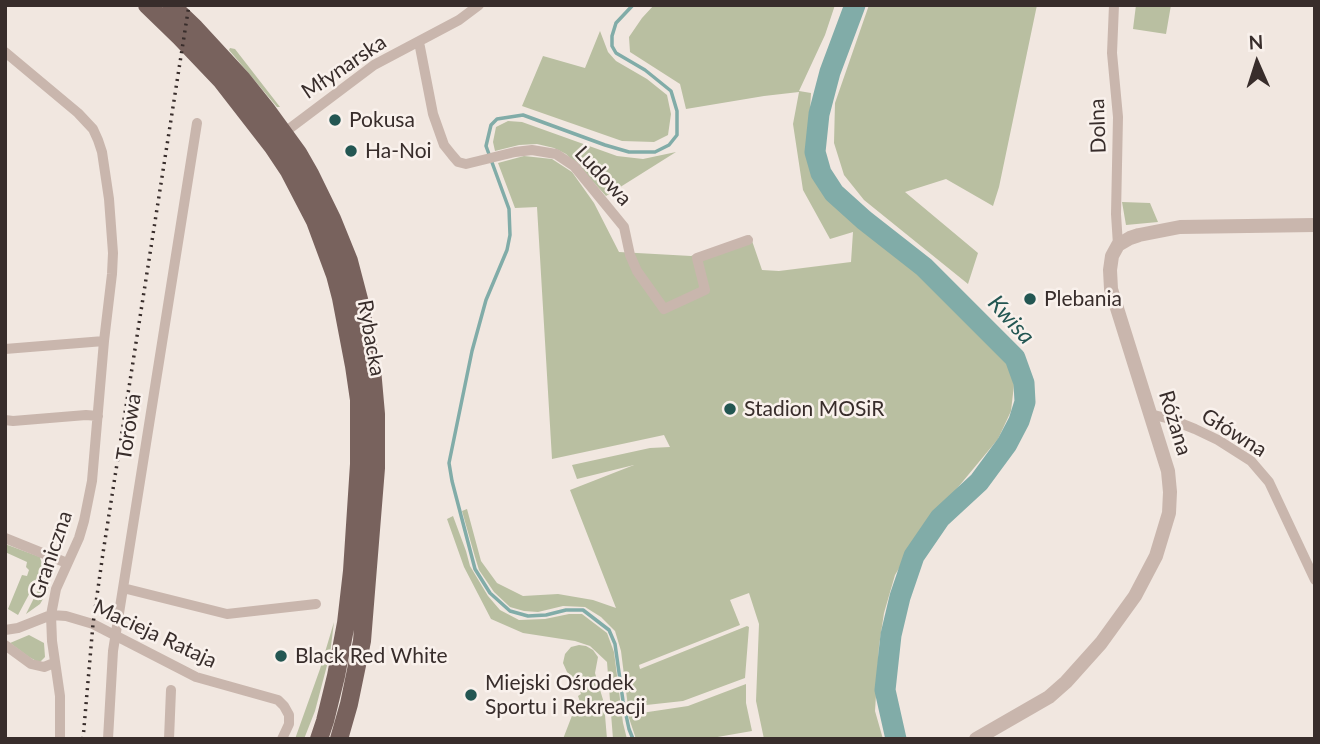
<!DOCTYPE html>
<html>
<head>
<meta charset="utf-8">
<style>
	body { margin:0 }
	#map { position:relative; width:1320px; height:744px; overflow:hidden; background:#f1e7e0; font-family:Lato,sans-serif }
	canvas { display:block }
	.frame { position:absolute; inset:0; border:7px solid #382d2b; pointer-events:none }
	.north { position:absolute; left:1222px; top:28px; width:70px; height:70px; -webkit-text-stroke:5px #f9f1ec; paint-order:stroke; rotate:357deg; font-size:19px; font-weight:700; line-height:28px; text-align:center; color:#382d2b }
	.north::after { content:''; display:block; margin:auto; width:24px; height:32px; background:#382d2b; clip-path:polygon(50% 0,100% 100%,50% 72%,0 100%) }
</style>
</head>
<body>
<div id="map">
<canvas width="1320" height="744"></canvas>
<div class="frame"></div>
<div class="north">N</div>
</div>
<script>
const ctx = document.querySelector('canvas').getContext('2d');
ctx.lineJoin = 'round';
function fill(path, color) { ctx.fillStyle = color; ctx.fill(path, 'evenodd'); }
const shape = rows => new Path2D(rows.map(r => 'M' + r).join(''));
function trace(path, color, width, dash) { ctx.strokeStyle = color; ctx.lineWidth = width; ctx.lineCap = dash ? 'butt' : 'round'; ctx.setLineDash(dash || []); ctx.stroke(path); }
function drawText(font, color, halo, rows, align = 'center') {
  ctx.font = font + ' Lato,sans-serif'; ctx.lineWidth = 5; ctx.setLineDash([]); ctx.textBaseline = 'middle'; ctx.strokeStyle = halo; ctx.fillStyle = color; for (const [text, x, y, turn = 0] of rows) {
    ctx.save(); ctx.translate(x, y); ctx.rotate((+turn || 0) * Math.PI / 180); ctx.textAlign = isNaN(turn) ? turn : align; if (halo) ctx.strokeText(text, 0, 0); ctx.fillText(text, 0, 0); ctx.restore();
  }
}
const green = shape([
	[654,5,835,5,825,35,799,91,811,93,809,127,810,157,820,188,908,264,1009,365,1014,385,1011,411,998,439,920,533,895,575,884,613,879,646,875,711,883,739,764,739,756,701,759,624,749,593,730,600,740,625,639,665,640,669,747,626,749,627,745,678,683,701,628,707,621,651,615,631,601,617,585,607,563,606,538,612,524,611,510,607,494,592,479,570,475,557,462,511,467,509,481,561,497,583,523,596,558,594,593,600,616,608,570,490,634,465,577,479,572,465,650,448,670,447,664,435,552,459,537,207,515,208,498,163,524,156,552,159,572,172,594,203,619,252,691,256,750,235,762,270,779,271,851,262,853,232,830,239,803,190,793,124,799,92,764,96,686,109,680,84,630,52,629,37,642,18],
	[869,5,1037,5,999,187,993,206,946,179,905,192,978,253,968,284,864,200,844,175,834,143,835,103],
	[1136,5,1171,5,1166,34,1133,29],
	[600,31,608,52,616,61,647,79,667,95,671,114,668,135,654,142,622,141,522,106,543,56,585,68],
	[230,48,235,49,280,107,277,107,229,50],
	[508,121,522,122,617,156,643,159,676,152,606,196,584,172,566,154,554,148,537,144,519,145,495,151,493,142,496,127],
	[1122,202,1150,203,1158,222,1126,225],
	[453,516,466,551,470,566,488,596,500,610,519,620,545,619,569,614,582,614,607,633,614,652,623,723,627,739,613,739,607,662,590,646,575,641,523,633,491,619,464,567,447,519],
	[5,544,40,557,43,568,18,615,8,609,22,575,27,576,29,570,26,567,27,562,5,552],
	[46,574,51,583,46,594,40,604,26,614],
	[334,622,330,654,315,711,304,739,295,739,320,669],
	[29,635,44,643,45,657,40,662,38,662,29,657,10,643],
	[579,645,586,646,593,650,598,657,595,673,604,703,607,739,563,739,573,713,581,714,582,708,578,696,581,694,576,680,567,672,563,663,565,654,571,647],
	[746,684,746,703,752,731,706,739,636,739,628,715,688,706]
]);
const stream = shape([
	[633,739,629,729,623,701,615,644,609,630,583,610,566,610,546,615,528,616,510,611,490,593,475,569,452,481,449,463,472,351,486,300,507,250,510,235,509,209,486,146,491,125,497,119,523,115,605,145,629,152,655,152,669,145,677,135,677,111,671,91,645,70,616,53,612,46,612,36,616,23,633,5]
]);
const river = shape([
	[855,5,830,72,819,114,815,152,821,173,834,193,864,220,924,267,1015,358,1024,383,1025,402,1019,421,1007,444,979,482,940,518,914,556,900,597,891,635,885,690,896,739]
]);
const minor = shape([
	[1114,5,1112,53,1118,117,1116,214,1118,245],
	[419,42,433,114,444,145,452,155,458,162,466,164,515,152,532,150,556,154,574,166,624,227,630,255,637,271,664,309,705,290,697,258,748,240],
	[5,52,78,113,93,129,98,140,102,152,109,199,113,253,112,274,104,341,92,481,84,521,79,538,56,589,51,615,52,641,60,696,60,739],
	[281,135,374,65,459,20,479,5],
	[5,349,104,341],
	[1150,414,1170,419,1195,429,1218,440,1251,461,1269,482,1315,580],
	[5,420,13,421,86,415,98,416],
	[5,538,67,563],
	[123,588,227,614,316,604],
	[5,630,18,628,51,615,66,616,93,624,196,677,278,700,284,706,289,715,289,724,282,739],
	[5,645,31,664,44,667,54,663],
	[108,739,113,651,197,123],
	[169,739,171,690]
]);
const tertiary = shape([
	[976,739,1049,697,1066,682,1101,643,1135,596,1156,556,1169,513,1170,492,1168,471,1111,289,1110,270,1112,256,1118,245,1130,238,1139,235,1180,227,1315,225]
]);
const primary = shape([
	[147,5,180,37,221,80,273,147,289,171,315,221,335,275,341,298,354,366,359,400,359,464,352,571,346,623,336,676,325,721,319,739],
	[171,5,195,28,242,79,266,109,298,153,310,174,332,219,349,261,360,303,372,369,376,414,376,468,362,641,349,704,339,739]
]);
const rail = shape([
	[83,739,93,624,103,553,189,5]
]);
const markers = [
	[335,120,7,"#235652"],
	[351,151,7,"#235652"],
	[1030,299,7,"#235652"],
	[730,409,7,"#235652"],
	[281,656,7,"#235652"],
	[471,695,7,"#235652"]
];
const streetNames = [
	["Młynarska",344,67,-34],
	["Dolna",1098,126,-92],
	["Ludowa",603,176,47],
	["Rybacka",371,338,80],
	["Różana",1175,423,73],
	["Torowa",129,427,-81],
	["Główna",1234,433,32],
	["Graniczna",51,555,-71],
	["Macieja Rataja",155,634,25]
];
const poiNames = [
	["Pokusa",349,120],
	["Ha-Noi",365,151],
	["Plebania",1044,299],
	["Stadion MOSiR",744,409],
	["Black Red White",295,656],
	["Miejski Ośrodek",485,683],
	["Sportu i Rekreacji",485,707]
];
const waterNames = [
	["Kwisa",1011,320,48]
];
fill(green, '#b9bfa1');
trace(stream, '#81aca8', 3.5);
trace(river, '#81aca8', 21);
trace(minor, '#c9b6ad', 10);
trace(tertiary, '#c9b6ad', 14);
trace(primary, '#78625d', 18);
trace(rail, '#382d2b', 3.5, [2, 5]);
for (const [x, y, r, color] of markers) { const dot = new Path2D(); dot.arc(x, y, r, 0, 2 * Math.PI); ctx.fillStyle = color; ctx.fill(dot); trace(dot, '#f9f1ec', 2.5); }
drawText('21px', '#382d2b', '#f9f1ec', streetNames);
drawText('21px', '#382d2b', '#f9f1ec', poiNames, 'left');
drawText('italic 23px', '#235652', '#f9f1ec', waterNames);
</script>
</body>
</html>
